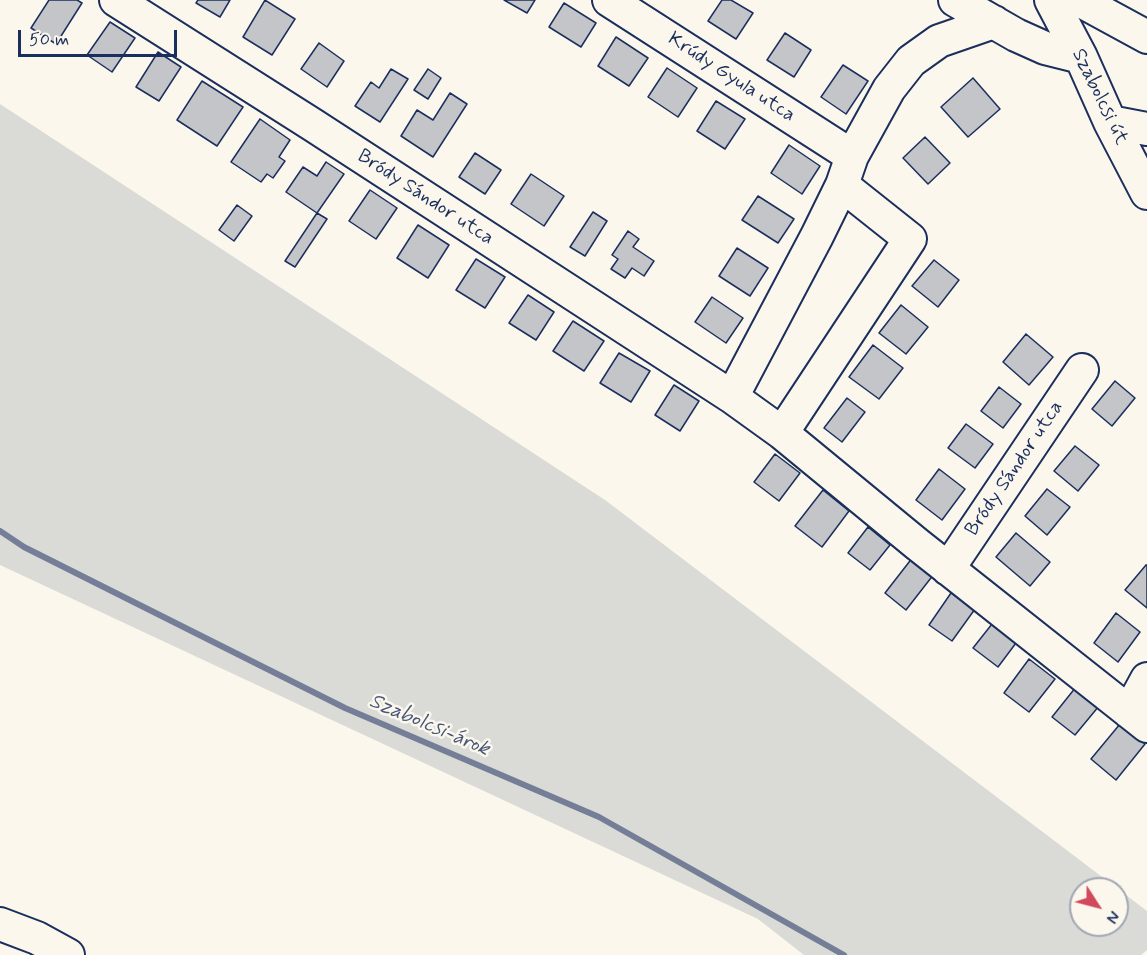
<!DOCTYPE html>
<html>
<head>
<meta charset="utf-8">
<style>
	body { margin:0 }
	#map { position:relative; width:1147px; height:955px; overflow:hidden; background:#fbf7ec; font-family:Mynerve,sans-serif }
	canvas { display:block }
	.north { position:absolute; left:1069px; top:877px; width:60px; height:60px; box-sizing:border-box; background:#fbf7ec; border:2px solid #a1a7b3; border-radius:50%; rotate:126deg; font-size:16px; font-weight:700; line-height:24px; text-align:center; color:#1b2f5e }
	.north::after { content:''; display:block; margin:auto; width:21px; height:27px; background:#d1495b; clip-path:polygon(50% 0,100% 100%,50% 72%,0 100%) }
	.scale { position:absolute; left:18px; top:30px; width:159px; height:27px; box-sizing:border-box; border:3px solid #1b2f5e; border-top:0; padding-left:8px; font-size:18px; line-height:21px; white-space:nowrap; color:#1b2f5e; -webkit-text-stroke:4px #fbf7ec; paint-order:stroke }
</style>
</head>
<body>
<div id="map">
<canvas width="1147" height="955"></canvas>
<div class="north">N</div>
<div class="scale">50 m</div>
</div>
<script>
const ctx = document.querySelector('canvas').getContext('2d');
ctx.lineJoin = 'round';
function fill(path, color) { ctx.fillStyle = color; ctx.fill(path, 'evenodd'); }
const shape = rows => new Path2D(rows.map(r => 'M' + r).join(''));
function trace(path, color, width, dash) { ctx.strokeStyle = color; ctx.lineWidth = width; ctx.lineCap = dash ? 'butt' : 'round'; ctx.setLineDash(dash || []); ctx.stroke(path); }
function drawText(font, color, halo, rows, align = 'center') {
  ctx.font = font + ' Mynerve,sans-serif'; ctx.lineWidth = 5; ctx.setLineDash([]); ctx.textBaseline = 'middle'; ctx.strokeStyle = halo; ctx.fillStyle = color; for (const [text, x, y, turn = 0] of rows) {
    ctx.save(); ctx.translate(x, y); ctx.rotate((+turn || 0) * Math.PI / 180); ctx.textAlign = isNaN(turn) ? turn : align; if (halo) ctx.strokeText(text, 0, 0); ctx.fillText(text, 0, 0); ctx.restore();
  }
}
const green = shape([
	[0,104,605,500,1147,911,1147,950,1141,955,804,955,758,919,0,565],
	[1081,889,1117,889,1117,925,1081,925]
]);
const stream = shape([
	[0,531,24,547,345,708,599,817,844,955]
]);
const building = shape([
	[49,0,77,0,82,3,56,44,31,28,49,0],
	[198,0,230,0,220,17,196,3,198,0],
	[265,0,295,19,272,55,243,37,265,0],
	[504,0,535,0,527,13,504,0],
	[722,0,731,0,753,13,736,39,708,21,722,0],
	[564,3,596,23,581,47,549,27,564,3],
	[110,22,135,38,112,72,87,55,110,22],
	[785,33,811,50,794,77,767,60,785,33],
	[616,37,648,58,629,86,598,66,616,37],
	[319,43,344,61,327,87,301,69,319,43],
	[158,52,181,67,159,101,136,87,158,52],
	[843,65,868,81,846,114,821,97,843,65],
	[667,68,697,88,678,117,648,97,667,68],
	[391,69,408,79,380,122,355,106,371,82,379,88,391,69],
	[428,69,441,78,428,99,414,90,428,69],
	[973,78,1000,109,968,137,941,107,973,78],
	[202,81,243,107,217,146,177,120,202,81],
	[450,93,467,104,433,157,401,136,417,110,433,120,450,93],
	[716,101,745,119,725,149,697,131,716,101],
	[260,119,290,140,279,157,285,161,273,178,267,174,261,182,231,162,260,119],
	[925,137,950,163,928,184,903,158,925,137],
	[789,145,820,166,802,194,771,173,789,145],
	[475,153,501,170,485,194,459,177,475,153],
	[326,162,344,174,317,213,286,192,303,167,317,176,326,162],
	[531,174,564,196,544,226,511,204,531,174],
	[370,190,397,208,376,239,349,221,370,190],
	[758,196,794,219,778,243,742,220,758,196],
	[237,205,252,216,234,241,219,230,237,205],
	[593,212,607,221,585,256,570,247,593,212],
	[317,213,327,219,295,267,285,261,317,213],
	[418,225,449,245,428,278,397,258,418,225],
	[628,231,639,239,633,247,654,261,644,276,632,268,625,278,611,269,618,259,612,255,628,231],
	[737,248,768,268,750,296,719,276,737,248],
	[476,259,505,277,485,308,456,290,476,259],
	[934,260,959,280,938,307,912,286,934,260],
	[528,295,554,312,536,340,509,323,528,295],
	[712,297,743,318,726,343,695,322,712,297],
	[901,305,928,327,906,354,879,333,901,305],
	[573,321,604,341,584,371,553,351,573,321],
	[1026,334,1053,357,1029,385,1003,362,1026,334],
	[873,345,903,368,879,399,849,377,873,345],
	[619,353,650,371,631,402,600,383,619,353],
	[1115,381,1135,398,1112,426,1092,409,1115,381],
	[674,385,699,401,680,431,655,415,674,385],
	[999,387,1021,404,1003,428,981,411,999,387],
	[847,398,865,412,842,442,824,428,847,398],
	[966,424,993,444,975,468,948,448,966,424],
	[1075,446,1099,465,1078,491,1054,471,1075,446],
	[775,454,800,473,779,501,754,482,775,454],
	[939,469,965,489,942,520,916,500,939,469],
	[1047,489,1070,507,1047,535,1025,516,1047,489],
	[823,490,849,511,822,547,795,526,823,490],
	[868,527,890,545,870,570,848,553,868,527],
	[1016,533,1050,562,1030,586,996,557,1016,533],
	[913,557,934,574,906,610,885,593,913,557],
	[1146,565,1147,565,1147,608,1125,590,1146,565],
	[951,593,975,609,952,641,929,625,951,593],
	[1116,613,1140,632,1118,662,1094,643,1116,613],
	[992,624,1016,643,998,667,973,648,992,624],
	[1029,659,1055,679,1029,712,1004,693,1029,659],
	[1076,687,1099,706,1075,735,1052,717,1076,687],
	[1120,724,1145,744,1116,780,1091,759,1120,724]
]);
const minor = shape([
	[116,0,313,125,732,397],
	[609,0,852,156],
	[955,0,1016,35,1045,48,1081,57],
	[1051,0,1081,57,1110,122,1147,193],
	[1079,0,1147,37],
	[1110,122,1147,129],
	[842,185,910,239,782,433,732,397,817,236,842,185,852,156,889,89,911,61,939,41,994,22],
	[782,433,917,544,1147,726],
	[948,569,1082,370],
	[1129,712,1147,679],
	[0,924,37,938,68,955]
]);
const streetNames = [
	["Krúdy Gyula utca",731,78,33],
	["Szabolcsi út",1099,97,64],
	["Bródy Sándor utca",425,198,33],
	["Bródy Sándor utca",1015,469,-56]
];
const waterNames = [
	["Szabolcsi-árok",429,726,23]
];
fill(green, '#dadad7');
trace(stream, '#747e96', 6);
fill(building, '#c3c5c9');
trace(building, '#1b2f5e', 1.5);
trace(minor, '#1b2f5e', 36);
trace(minor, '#fbf7ec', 32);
drawText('20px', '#1b2f5e', '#fbf7ec', streetNames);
drawText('italic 21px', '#47577a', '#fbf7ec', waterNames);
</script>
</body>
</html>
